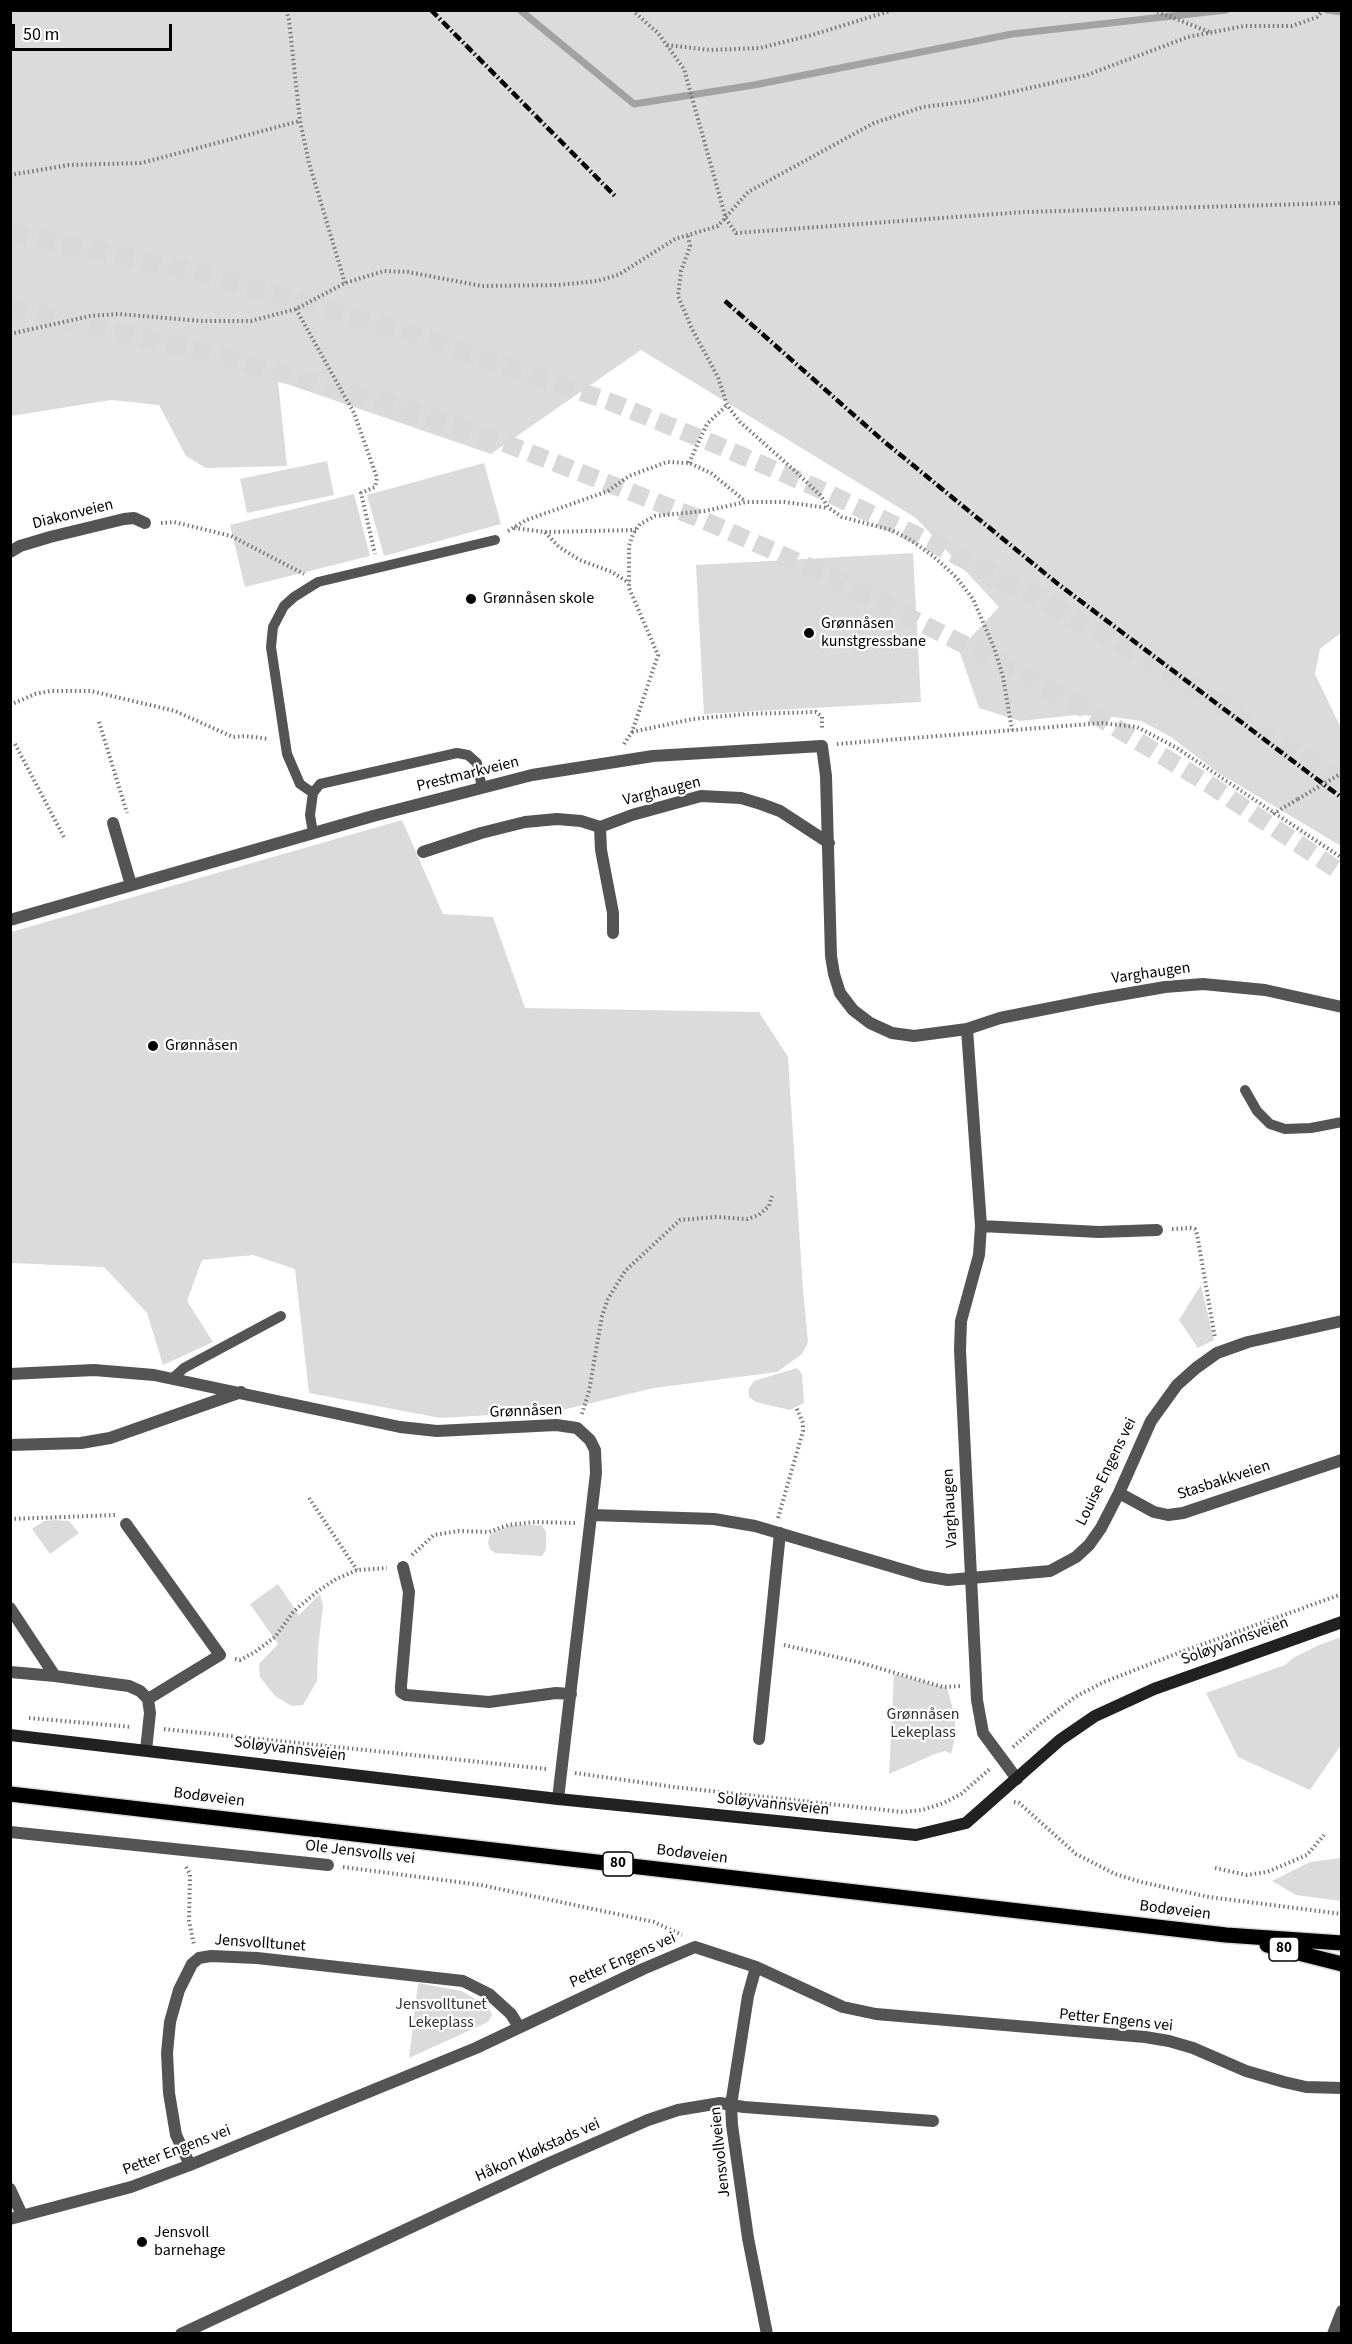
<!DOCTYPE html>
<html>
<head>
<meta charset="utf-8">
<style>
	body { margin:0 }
	#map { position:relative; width:1352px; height:2344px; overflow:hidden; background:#fff; font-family:"Source Sans 3",sans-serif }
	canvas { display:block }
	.frame { position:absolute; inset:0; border:12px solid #000; pointer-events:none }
	.scale { position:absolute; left:12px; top:24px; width:160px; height:27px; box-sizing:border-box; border:3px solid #000; border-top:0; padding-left:8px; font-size:18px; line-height:21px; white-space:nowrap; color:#000; -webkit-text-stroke:4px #fff; paint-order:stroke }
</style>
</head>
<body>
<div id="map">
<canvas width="1352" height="2344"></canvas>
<div class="frame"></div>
<div class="scale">50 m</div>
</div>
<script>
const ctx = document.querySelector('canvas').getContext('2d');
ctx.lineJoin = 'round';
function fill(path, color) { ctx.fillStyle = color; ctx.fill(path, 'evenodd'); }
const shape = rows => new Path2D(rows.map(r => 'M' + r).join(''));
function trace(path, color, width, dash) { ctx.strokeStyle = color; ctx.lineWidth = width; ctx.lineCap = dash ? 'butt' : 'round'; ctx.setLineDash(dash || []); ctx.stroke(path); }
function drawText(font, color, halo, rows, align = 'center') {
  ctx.font = font + ' "Source Sans 3",sans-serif'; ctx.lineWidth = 4.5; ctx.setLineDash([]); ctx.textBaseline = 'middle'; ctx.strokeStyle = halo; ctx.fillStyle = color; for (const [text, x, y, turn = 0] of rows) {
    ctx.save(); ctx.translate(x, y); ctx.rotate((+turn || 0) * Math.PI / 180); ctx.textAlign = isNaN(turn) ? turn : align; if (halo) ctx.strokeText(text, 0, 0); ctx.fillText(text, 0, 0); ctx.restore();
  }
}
const green = shape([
	[11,10,1341,11,1342,632,1320,649,1315,674,1341,728,1341,846,1217,772,1171,737,1141,721,1114,717,1076,715,1020,721,979,708,959,650,999,607,916,518,641,350,491,454,278,381,287,466,206,468,186,456,159,405,111,400,11,416],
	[327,461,334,495,247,513,240,479],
	[484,463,501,524,384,556,367,495],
	[354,494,370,556,245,587,230,525],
	[913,553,921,702,704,714,696,565],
	[402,820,443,914,493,917,525,1008,759,1012,788,1057,803,1290,808,1342,802,1354,777,1372,654,1388,558,1411,440,1418,309,1393,295,1269,253,1255,202,1260,187,1301,213,1342,163,1365,147,1313,104,1267,11,1263,11,932],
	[1201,1285,1214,1340,1198,1348,1179,1320],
	[797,1368,802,1374,804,1403,790,1410,756,1402,749,1397,749,1388,754,1381],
	[53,1520,69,1521,79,1533,50,1554,32,1529,44,1521],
	[512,1525,542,1525,546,1532,546,1550,542,1556,495,1553,491,1550,488,1544,489,1537,493,1532],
	[278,1584,299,1615,320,1594,323,1606,318,1648,317,1681,303,1705,292,1706,275,1696,260,1677,259,1664,278,1644,250,1604],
	[1341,1637,1341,1745,1310,1790,1238,1757,1206,1693,1285,1665,1293,1658,1319,1645],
	[894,1674,947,1688,954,1713,956,1734,951,1754,945,1751,935,1754,889,1774],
	[1341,1858,1341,1901,1296,1895,1272,1881,1310,1862],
	[418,1983,462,1991,489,2008,492,2015,488,2022,409,2058]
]);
const stream = shape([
	[520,10,634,104,754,85,1012,34,1226,10],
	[1327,10,1342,12]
]);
const highwayTunnel = shape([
	[10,233,159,264,246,286,397,329,608,401,712,443,815,487,916,535,1016,586,1114,640,1229,709,1342,782],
	[10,308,227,358,375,400,499,441,703,520,803,564,999,662,1095,715,1207,783,1342,873]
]);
const path = shape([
	[286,10,289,20,300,121,309,163,345,283],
	[632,10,658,33,684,69,726,219,736,233,1024,212,1342,203],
	[1153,10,1212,33],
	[667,45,710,50,760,48,812,35,893,10],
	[10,175,69,165,141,163,300,121],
	[688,236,690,246,681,271,678,296,692,329,718,377,727,405,740,422,794,470,820,495,829,508,842,517,891,530,909,539,933,556,956,577,973,599,995,650,1003,677,1012,730],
	[296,309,354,413,377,478,375,487,361,493,375,554],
	[10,334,90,316,119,314,202,321,251,321,296,309,345,283,384,271,408,272,482,286,558,285,597,281,618,275,675,239,718,226,748,192,874,123,923,107,972,101,1087,75,1188,37,1244,26,1292,26,1317,17,1323,10],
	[689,463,707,424,727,405],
	[161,523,174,522,231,536,304,574],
	[514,528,545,532,559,547,580,560,612,572,629,583],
	[508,531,526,520,608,491,629,476,667,462,689,463,711,473,745,501],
	[545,532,636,530],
	[10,705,35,694,51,691,91,691,175,711,233,737,245,736,269,739],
	[99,722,127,813],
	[632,732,693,719,746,714,816,712,822,717,822,730],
	[15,744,65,839],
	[624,744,632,732,658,655,629,588,629,546,633,534,640,524,655,516,705,511,746,502,785,502,828,508],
	[837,744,1102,723,1137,727,1177,748,1342,858],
	[1273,814,1298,799],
	[1172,1229,1190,1228,1195,1229,1197,1234,1215,1338],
	[582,1414,589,1391,602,1316,608,1299,625,1271,680,1220,716,1217,747,1219,759,1215,769,1206,772,1196],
	[309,1498,357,1570],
	[778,1518,803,1431,803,1423,796,1407],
	[10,1519,115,1515],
	[412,1555,434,1535,459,1531,489,1532,508,1525,535,1522,575,1523],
	[784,1645,858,1662,943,1687,961,1686],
	[235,1659,240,1660,255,1652,275,1637,294,1611,318,1591,336,1579,357,1570,387,1568],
	[29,1718,132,1727],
	[164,1729,547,1769],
	[1013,1747,1041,1723,1075,1697,1104,1682,1181,1652,1342,1594],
	[575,1773,674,1787,903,1812,922,1810,944,1803,961,1794,991,1768],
	[1014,1802,1019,1803,1076,1854,1115,1874,1141,1882,1209,1897,1342,1914],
	[186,1867,190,1874,189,1921,194,1945],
	[343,1867,481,1885,654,1922,682,1935],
	[1215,1868,1247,1875,1267,1872,1307,1855,1324,1835]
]);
const lane = shape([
	[313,793,300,784,287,754,271,647,273,627,284,606,294,597,318,582,495,540],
	[313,833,310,815,313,793,320,784,457,753,468,755,477,763,482,788],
	[1245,1090,1257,1111,1270,1124,1285,1129,1311,1128,1342,1122],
	[173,1378,184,1368,281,1316]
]);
const street = shape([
	[10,552,20,546,50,537,124,519,134,518,145,523],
	[113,823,131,885],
	[600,827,601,850,613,913,613,933],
	[423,852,481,833,525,822,557,819,581,821,600,827,632,815,701,796,741,798,761,804,780,811,829,843],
	[10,920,373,816,532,775,653,756,822,746,826,776,831,956,834,974,840,993,853,1010,870,1023,892,1033,914,1036,967,1029,1000,1018,1096,999,1165,987,1203,984,1265,990,1342,1007],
	[967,1029,981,1226,979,1255,961,1321,960,1350,977,1700,983,1733,1017,1779],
	[981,1226,1099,1232,1157,1230],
	[10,1374,94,1370,154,1375,400,1427,437,1431,556,1425,577,1428,590,1440,595,1450,596,1473,558,1799],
	[10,1445,81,1443,110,1438,241,1392],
	[1119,1493,1154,1512,1168,1515,1183,1513,1342,1460],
	[592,1515,714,1519,755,1526,924,1576,948,1580,1050,1571,1076,1557,1089,1545,1101,1528,1119,1493,1151,1421,1177,1385,1196,1368,1217,1353,1248,1342,1342,1321],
	[126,1524,220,1655,148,1699],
	[403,1567,409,1592,401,1686,401,1692,406,1695,489,1702,556,1693,571,1694],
	[10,1608,55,1676],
	[10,1672,55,1676,129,1686,140,1691,148,1699,150,1713,146,1750],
	[759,1739,780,1533],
	[10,1832,328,1865],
	[756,1967,748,1996,731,2105,732,2125,748,2238,767,2334],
	[190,2165,176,2135,169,2093,167,2053,170,2022,179,1990,192,1964,199,1958,211,1956,257,1958,463,1981,489,1994,511,2014,519,2027],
	[10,2189,22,2215],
	[10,2219,131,2187,190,2165,476,2048,643,1969,695,1947,756,1967,843,2007,876,2014,1145,2037,1169,2041,1193,2048,1246,2071,1284,2082,1306,2087,1342,2088],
	[181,2334,545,2165,648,2120,678,2110,720,2103,744,2107,933,2121],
	[1333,2334,1342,2311]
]);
const secondary = shape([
	[10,1735,558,1799,916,1835,966,1823,1060,1740,1095,1716,1154,1689,1342,1622]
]);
const primary = shape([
	[10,1794,1226,1935,1342,1943],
	[1267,1945,1342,1964]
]);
const rail = shape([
	[431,10,616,197],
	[725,301,881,439,1058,584,1342,798]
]);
const pathBridge = shape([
	[1298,799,1342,773]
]);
const markers = [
	[471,599,6,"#000"],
	[809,633,6,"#000"],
	[153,1046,6,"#000"],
	[142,2242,6,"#000"]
];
const shields = [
	[618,1864,30],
	[1284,1949,30]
];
const shieldNames = [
	["80",618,1864],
	["80",1284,1949]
];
const streetNames = [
	["Diakonveien",73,515,-14],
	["Prestmarkveien",468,775,-14],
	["Varghaugen",662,792,-14],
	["Varghaugen",1151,974,-8],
	["Grønnåsen",526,1412,-2],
	["Louise Engens vei",1107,1472,-64],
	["Stasbakkveien",1224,1481,-18],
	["Varghaugen",951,1508,-93],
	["Soløyvannsveien",1235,1642,-20],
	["Soløyvannsveien",290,1750,7],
	["Bodøveien",209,1798,7],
	["Soløyvannsveien",773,1805,6],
	["Ole Jensvolls vei",360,1853,7],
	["Bodøveien",692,1855,7],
	["Bodøveien",1175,1911,7],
	["Jensvolltunet",260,1944,4],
	["Petter Engens vei",623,1961,-24],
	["Petter Engens vei",1116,2021,6],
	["Petter Engens vei",177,2151,-21],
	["Håkon Kløkstads vei",538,2151,-24],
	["Jensvollveien",721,2152,-96]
];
const poiNames = [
	["Grønnåsen skole",483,599],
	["Grønnåsen",821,624],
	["kunstgressbane",821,642],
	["Grønnåsen",165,1046],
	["Jensvoll",154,2233],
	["barnehage",154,2251]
];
const parkNames = [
	["Grønnåsen",923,1715],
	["Lekeplass",923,1733],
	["Jensvolltunet",441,2005],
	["Lekeplass",441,2023]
];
fill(green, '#dbdbdb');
trace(stream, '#a2a2a2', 7);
trace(highwayTunnel, '#d9d9d9', 18, [18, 9]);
trace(primary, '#dbdbdb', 18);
trace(path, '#767676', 4, [1.5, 3]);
trace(lane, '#545454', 10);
trace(street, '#545454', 12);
trace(secondary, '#212121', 12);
trace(primary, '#000', 15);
trace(rail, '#000', 4.5, [9, 3, 1.5, 3]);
trace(pathBridge, '#767676', 4, [1.5, 3]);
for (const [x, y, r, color] of markers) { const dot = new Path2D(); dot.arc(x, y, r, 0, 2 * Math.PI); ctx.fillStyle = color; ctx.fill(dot); trace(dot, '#fff', 2); }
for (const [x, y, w] of shields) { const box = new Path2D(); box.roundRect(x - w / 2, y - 12, w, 24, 4.5); ctx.fillStyle = '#fff'; ctx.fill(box); trace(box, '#000', 1.5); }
drawText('bold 15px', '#000', null, shieldNames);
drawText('16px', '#000', '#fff', streetNames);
drawText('16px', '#000', '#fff', poiNames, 'left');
drawText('16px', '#323232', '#fff', parkNames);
</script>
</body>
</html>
